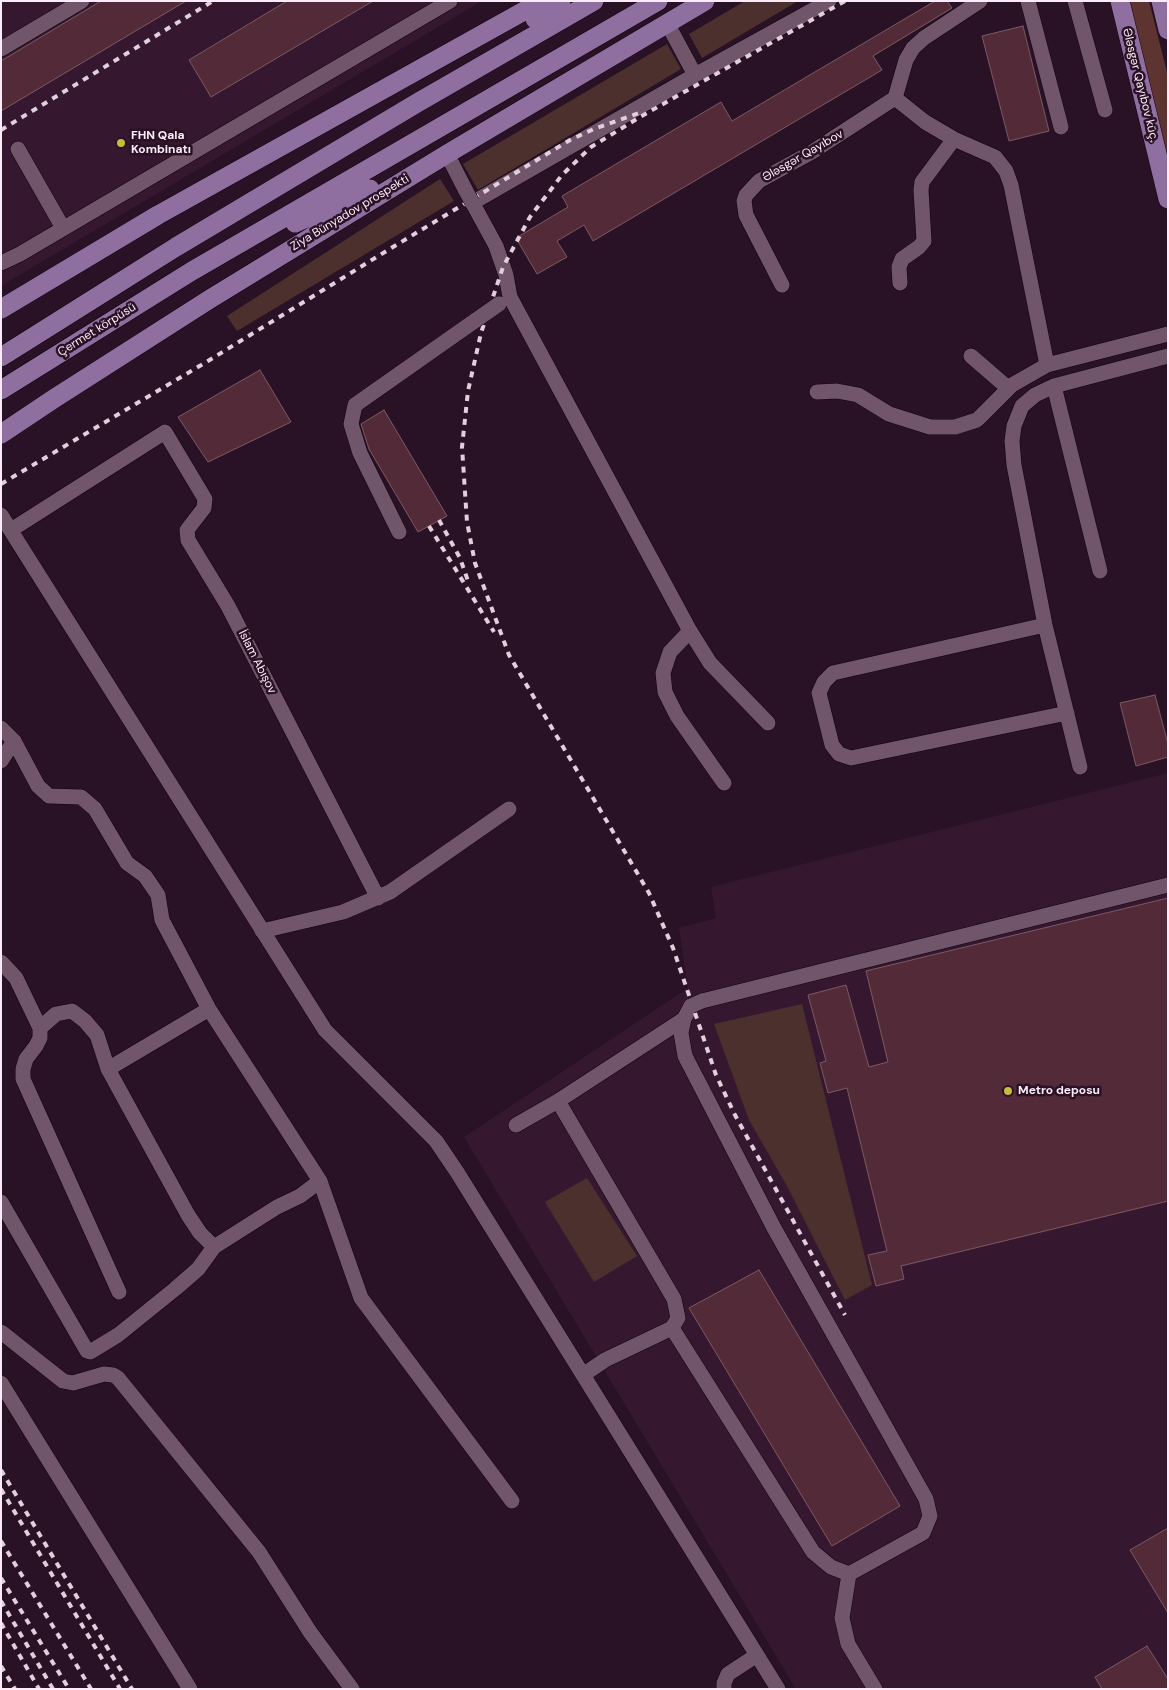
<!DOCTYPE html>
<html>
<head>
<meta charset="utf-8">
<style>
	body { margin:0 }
	#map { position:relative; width:1169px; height:1690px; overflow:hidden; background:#291225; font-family:"DM Sans",sans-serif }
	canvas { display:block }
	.frame { position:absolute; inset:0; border:2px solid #fcebf8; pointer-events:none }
</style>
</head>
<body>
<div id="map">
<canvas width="1169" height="1690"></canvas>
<div class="frame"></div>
</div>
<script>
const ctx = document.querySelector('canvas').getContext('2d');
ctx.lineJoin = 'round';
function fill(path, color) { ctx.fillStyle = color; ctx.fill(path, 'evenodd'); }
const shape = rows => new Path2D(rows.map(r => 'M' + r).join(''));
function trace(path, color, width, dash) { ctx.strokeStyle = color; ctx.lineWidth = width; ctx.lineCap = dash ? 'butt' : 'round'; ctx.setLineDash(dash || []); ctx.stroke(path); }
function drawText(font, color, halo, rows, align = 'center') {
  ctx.font = font + ' "DM Sans",sans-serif'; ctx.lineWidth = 5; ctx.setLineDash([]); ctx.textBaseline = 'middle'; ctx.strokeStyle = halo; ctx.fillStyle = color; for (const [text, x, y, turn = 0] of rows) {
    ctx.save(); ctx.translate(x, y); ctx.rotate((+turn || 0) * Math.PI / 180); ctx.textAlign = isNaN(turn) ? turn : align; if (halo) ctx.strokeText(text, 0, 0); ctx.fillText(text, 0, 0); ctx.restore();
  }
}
const built = shape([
	[1,1,482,1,1,286],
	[1168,773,1168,1689,796,1689,464,1137,688,988,679,928,716,918,711,887]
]);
const green = shape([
	[745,1,798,1,702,58,689,34],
	[667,44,681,69,478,190,463,164],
	[440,179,454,201,237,331,227,316],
	[802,1004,872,1285,845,1300,787,1186,749,1120,714,1024],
	[587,1178,637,1256,594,1282,545,1202]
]);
const forest = shape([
	[1128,1,1149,1,1168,76,1168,158]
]);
const building = shape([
	[101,1,186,1,1,111,1,61,101,1],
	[287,1,373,1,211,97,189,60,287,1],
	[935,1,947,1,952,8,873,56,882,70,593,241,584,225,557,241,567,257,537,274,516,238,568,207,562,196,721,102,732,121,935,1],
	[1023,26,1049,131,1009,141,982,36,1023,26],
	[260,370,291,422,208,462,178,417,260,370],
	[384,410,447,516,418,532,369,449,361,424,384,410],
	[1155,695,1168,744,1168,757,1136,766,1120,703,1155,695],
	[1168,898,1168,1201,901,1266,904,1279,876,1286,868,1255,887,1251,847,1088,828,1093,820,1063,826,1061,808,995,846,985,869,1067,888,1062,866,971,1168,898],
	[759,1270,900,1506,832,1546,689,1308,759,1270],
	[1168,1528,1168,1613,1130,1550,1168,1528],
	[1147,1646,1168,1679,1168,1689,1102,1689,1095,1677,1147,1646]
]);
const minor = shape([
	[980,1,924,38,913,48,906,60,895,98,925,122,954,139,995,157,1006,171,1011,185,1047,365,1168,334],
	[1028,1,1061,127],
	[1075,1,1105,110],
	[667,23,695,75],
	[1,49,82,1],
	[18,149,63,228],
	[447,154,466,191],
	[472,202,496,246,506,275,510,297,690,631,710,663,768,723],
	[472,203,695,75,829,1],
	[1,263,20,254,450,1],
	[900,283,899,267,902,259,919,247,924,241,921,190,922,182,954,139],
	[782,285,746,215,744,201,746,195,759,181,812,152,895,98],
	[971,356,1008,388],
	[1054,386,1100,571],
	[817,392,837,391,858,395,889,414,930,427,955,427,977,420,1012,385,1047,365],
	[1,515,325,1030,436,1141,457,1172,778,1689],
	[11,530,165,432,205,499,204,508,187,530,188,540,228,606,378,898],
	[399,532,360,453,351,424,355,405,476,320],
	[1045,625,833,673,824,682,819,693,832,745,839,754,851,758,1067,713],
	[690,631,670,652,663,673,665,692,677,716,724,783],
	[1,728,14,741,38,786,49,796,81,797,95,809,127,863,145,876,158,895,162,920,209,1009,320,1181],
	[1,761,14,741],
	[1080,767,1045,625,1014,465,1012,441,1014,426,1022,406,1035,395,1054,386,1168,356],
	[262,931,343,912,390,892,509,809],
	[1,962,16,978,40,1028,40,1038,36,1046,26,1059,23,1069,23,1079,119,1292],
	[702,1001,1168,885],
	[691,1006,684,1019,681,1033,685,1056,774,1228,926,1499,930,1516,923,1533,849,1574,842,1618,848,1644,875,1689],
	[40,1028,56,1014,72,1011,85,1021,97,1035,108,1069,188,1215,200,1233,214,1247,277,1207,300,1196,320,1181,361,1298,512,1501],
	[108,1069,209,1009],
	[558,1101,674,1299,678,1318,672,1328,605,1360,583,1375],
	[516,1125,558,1101,684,1019],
	[1,1202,87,1351,90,1352,118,1335,175,1289,198,1269,214,1247],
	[672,1328,813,1552,831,1567,849,1574],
	[1,1332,63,1381,73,1383,104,1374,113,1375,118,1378,259,1552,310,1632,352,1689],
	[1,1383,190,1689],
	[724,1689,724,1683,728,1674,757,1655]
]);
const major = shape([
	[1120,1,1168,199],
	[1161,1,1168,30],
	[535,19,561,1],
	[295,223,370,189],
	[1,309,158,215,542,1],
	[1,357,176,247,417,103,594,1],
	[1,390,192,271,658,1],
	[1,434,55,398,210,299,447,154,705,1]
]);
const rail = shape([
	[845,1,640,117,591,147,562,175,530,217,503,267,481,333,468,391,462,447,467,522,475,563,509,655,649,893,673,948,716,1075,735,1115,845,1315],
	[1,130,213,1],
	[1,484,208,361,388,250,570,140,594,129,639,113],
	[439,520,460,558,468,581],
	[429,526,494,632],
	[1,1470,132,1689],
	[1,1489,120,1689],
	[1,1541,91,1689],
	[1,1578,69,1689],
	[1,1601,53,1689],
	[1,1623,39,1689],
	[1,1666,15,1689]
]);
const minorBridge = shape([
	[466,191,472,202],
	[476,320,499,304],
	[691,1006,702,1001]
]);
const markers = [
	[121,143,5,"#c5bc3d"],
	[1008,1091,5,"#c5bc3d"]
];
const streetNames = [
	["Ələsgər Qayıbov küç.",1140,85,76],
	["Ələsgər Qayıbov",803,156,-30],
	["Ziya Bünyadov prospekti",350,213,-31],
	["Çermet körpüsü",97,330,-32],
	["İslam Abışov",257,662,63]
];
const poiNames = [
	["FHN Qala",131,136],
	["Kombinatı",131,150],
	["Metro deposu",1018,1091]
];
fill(built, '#35182f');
fill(green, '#4c302d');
fill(forest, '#5d342f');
fill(building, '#532b38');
trace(building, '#7d5963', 1);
trace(minor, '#11010e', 16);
trace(major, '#11010e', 20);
trace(minor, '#71556b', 15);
trace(major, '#8f6ea0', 19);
trace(rail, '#e1cfdd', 4, [6, 6]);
trace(minorBridge, '#11010e', 16, []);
trace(minorBridge, '#71556b', 15);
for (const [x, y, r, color] of markers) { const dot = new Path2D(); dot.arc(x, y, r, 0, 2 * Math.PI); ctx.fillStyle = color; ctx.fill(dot); trace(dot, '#291225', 2); }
drawText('12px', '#fcebf8', '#291225', streetNames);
drawText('bold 12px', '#fcebf8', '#291225', poiNames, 'left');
</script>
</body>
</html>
